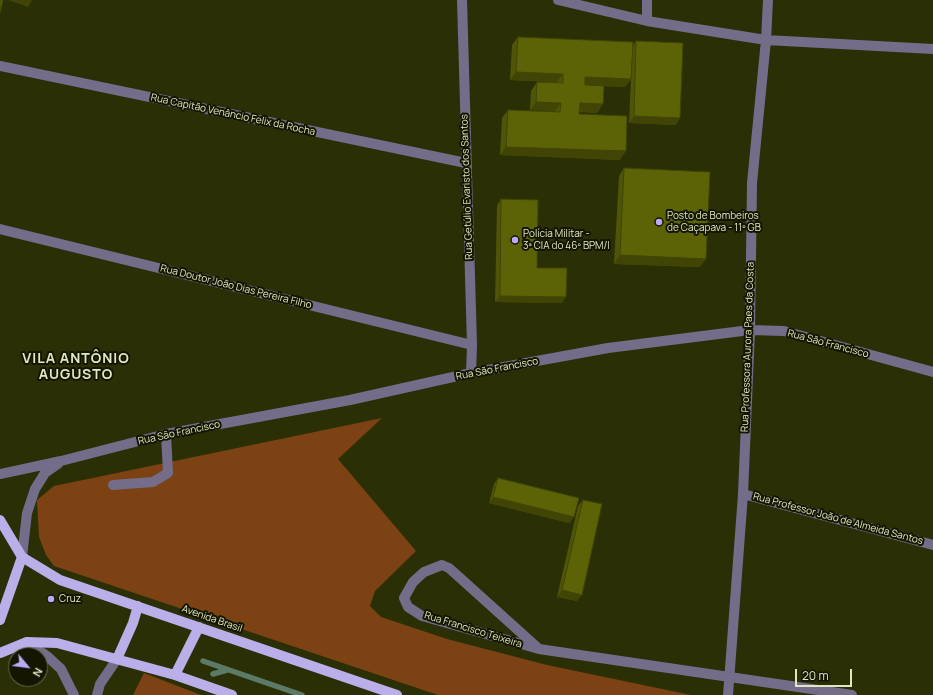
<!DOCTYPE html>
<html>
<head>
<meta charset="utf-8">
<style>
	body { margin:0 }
	#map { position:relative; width:933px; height:695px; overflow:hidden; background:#2b2f06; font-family:Manrope,sans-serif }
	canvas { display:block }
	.north { position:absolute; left:8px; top:647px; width:40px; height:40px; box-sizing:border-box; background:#141600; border:1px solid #666a4e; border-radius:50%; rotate:119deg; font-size:11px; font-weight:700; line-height:16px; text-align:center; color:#e1e7c2 }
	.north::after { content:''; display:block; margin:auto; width:14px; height:18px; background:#bbaaf6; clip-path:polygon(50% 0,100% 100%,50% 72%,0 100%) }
	.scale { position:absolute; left:795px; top:669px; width:57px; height:18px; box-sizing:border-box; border:2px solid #e1e7c2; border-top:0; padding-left:5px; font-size:12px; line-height:14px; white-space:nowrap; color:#e1e7c2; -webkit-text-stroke:3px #141600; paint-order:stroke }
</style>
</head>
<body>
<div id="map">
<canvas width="933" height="695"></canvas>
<div class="north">N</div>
<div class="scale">20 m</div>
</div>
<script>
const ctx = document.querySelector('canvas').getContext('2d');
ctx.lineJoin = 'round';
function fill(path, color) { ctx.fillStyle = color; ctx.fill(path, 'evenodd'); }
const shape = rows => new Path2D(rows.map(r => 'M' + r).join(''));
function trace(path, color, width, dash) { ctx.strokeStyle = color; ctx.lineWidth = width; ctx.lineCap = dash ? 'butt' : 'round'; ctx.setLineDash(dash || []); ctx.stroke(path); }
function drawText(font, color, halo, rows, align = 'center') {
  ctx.font = font + ' Manrope,sans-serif'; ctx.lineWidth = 4; ctx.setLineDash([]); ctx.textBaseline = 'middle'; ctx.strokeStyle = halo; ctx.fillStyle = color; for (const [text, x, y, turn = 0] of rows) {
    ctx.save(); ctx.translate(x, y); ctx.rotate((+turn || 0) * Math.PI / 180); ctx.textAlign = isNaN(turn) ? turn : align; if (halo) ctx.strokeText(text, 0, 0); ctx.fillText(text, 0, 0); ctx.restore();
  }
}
const green = shape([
	[382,418,338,459,416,551,375,591,370,606,381,617,447,639,547,665,691,695,438,695,54,566,46,555,39,537,37,500,54,486],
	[144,673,201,695,133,695]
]);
const stream = shape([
	[203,661,302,695],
	[213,674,227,670]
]);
const minor = shape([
	[462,0,472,345,471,373],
	[558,0,647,21,766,40,933,49],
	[647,21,647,0],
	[0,66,466,163],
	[0,229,472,345],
	[0,474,61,461,166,434,350,400,471,373,608,348,750,330,784,331,933,372],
	[113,485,153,482,168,473,166,434],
	[743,494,933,545],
	[22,557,27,513,35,489,45,473,58,464],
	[27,642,47,656,61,669,74,695],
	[539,649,449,568,442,565,424,572,413,582,404,598,408,607,422,616,539,649,852,695],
	[97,695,100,684,117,659],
	[728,695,743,494,750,330,752,183,766,40,768,0]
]);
const major = shape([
	[0,520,22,557,60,580,397,695],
	[0,620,22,557],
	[0,653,27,642,57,643,175,675,232,695],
	[117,659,133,623,138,606],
	[175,675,199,627]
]);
const wall = shape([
	[518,37,632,47,636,41,676,125,629,123,631,79,625,87,604,86,603,104,597,113,579,112,579,114,620,160,500,155,502,118,508,110,555,112,555,111,530,110,531,91,537,82,557,83,557,82,510,80,512,45],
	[624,168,700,267,614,264,619,176],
	[501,199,537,268,562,303,495,302,497,206],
	[498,478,574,517,569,523,489,503,494,484],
	[583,500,577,601,557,597,578,506]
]);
const shadedWall = shape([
	[8,0,32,0,28,7],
	[516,72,563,74,557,82,510,80],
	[585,77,631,79,625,87,579,85],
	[536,102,561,103,555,111,530,110],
	[580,103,603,104,597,113,574,111],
	[634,116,680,118,676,125,629,123],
	[506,147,626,151,620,160,500,155],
	[620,255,706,259,700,267,614,264],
	[500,296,566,297,562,303,495,302],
	[493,497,574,517,569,523,489,503],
	[562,590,582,595,577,601,557,597]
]);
const building = shape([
	[0,0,3,0,0,13,0,0],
	[518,37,633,42,631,79,585,77,585,85,604,86,603,104,580,103,579,114,627,116,626,151,506,147,508,110,560,112,561,103,536,102,537,82,563,83,563,74,516,72,518,37],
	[636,41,683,43,680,118,634,116,636,41],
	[624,168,710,172,706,259,620,255,624,168],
	[501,199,538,200,537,268,567,268,566,297,500,296,501,199],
	[498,478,579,498,574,517,493,497,498,478],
	[583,500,602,504,582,595,562,590,583,500]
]);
const markers = [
	[659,222,4,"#bbaaf6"],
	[515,240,4,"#bbaaf6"],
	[51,599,4,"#bbaaf6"]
];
const streetNames = [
	["Rua Capitão Venâncio Felix da Rocha",233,115,12],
	["Rua Getúlio Evaristo dos Santos",467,187,-92],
	["Rua Doutor João Dias Pereira Filho",236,287,14],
	["Rua São Francisco",828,344,15],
	["Rua Professora Aurora Paes da Costa",748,347,-88],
	["Rua São Francisco",497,369,-11],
	["Rua São Francisco",179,433,-12],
	["Rua Professor João de Almeida Santos",838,519,15],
	["Avenida Brasil",212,619,19],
	["Rua Francisco Teixeira",473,630,17]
];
const poiNames = [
	["Posto de Bombeiros",667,216],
	["de Caçapava - 11º GB",667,228],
	["Polícia Militar -",523,234],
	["3ª CIA do 46º BPM/I",523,246],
	["Cruz",59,599]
];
const districtNames = [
	["VILA ANTÔNIO",76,359],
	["AUGUSTO",76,375]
];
fill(green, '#7c4213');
trace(stream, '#5b7a68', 5.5);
trace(minor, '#736d8a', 10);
trace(major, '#bbafe9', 10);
fill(wall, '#4f5506');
fill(shadedWall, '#404505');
fill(building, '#5c6307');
trace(building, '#404505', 1);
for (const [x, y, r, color] of markers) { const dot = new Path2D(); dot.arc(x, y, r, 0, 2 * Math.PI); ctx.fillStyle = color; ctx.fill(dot); trace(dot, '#141600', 1.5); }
drawText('10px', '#e1e7c2', '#141600', streetNames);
drawText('10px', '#e1e7c2', '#141600', poiNames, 'left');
ctx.letterSpacing = '1px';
drawText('bold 14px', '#e1e7c2', '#141600', districtNames);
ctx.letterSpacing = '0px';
</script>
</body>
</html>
